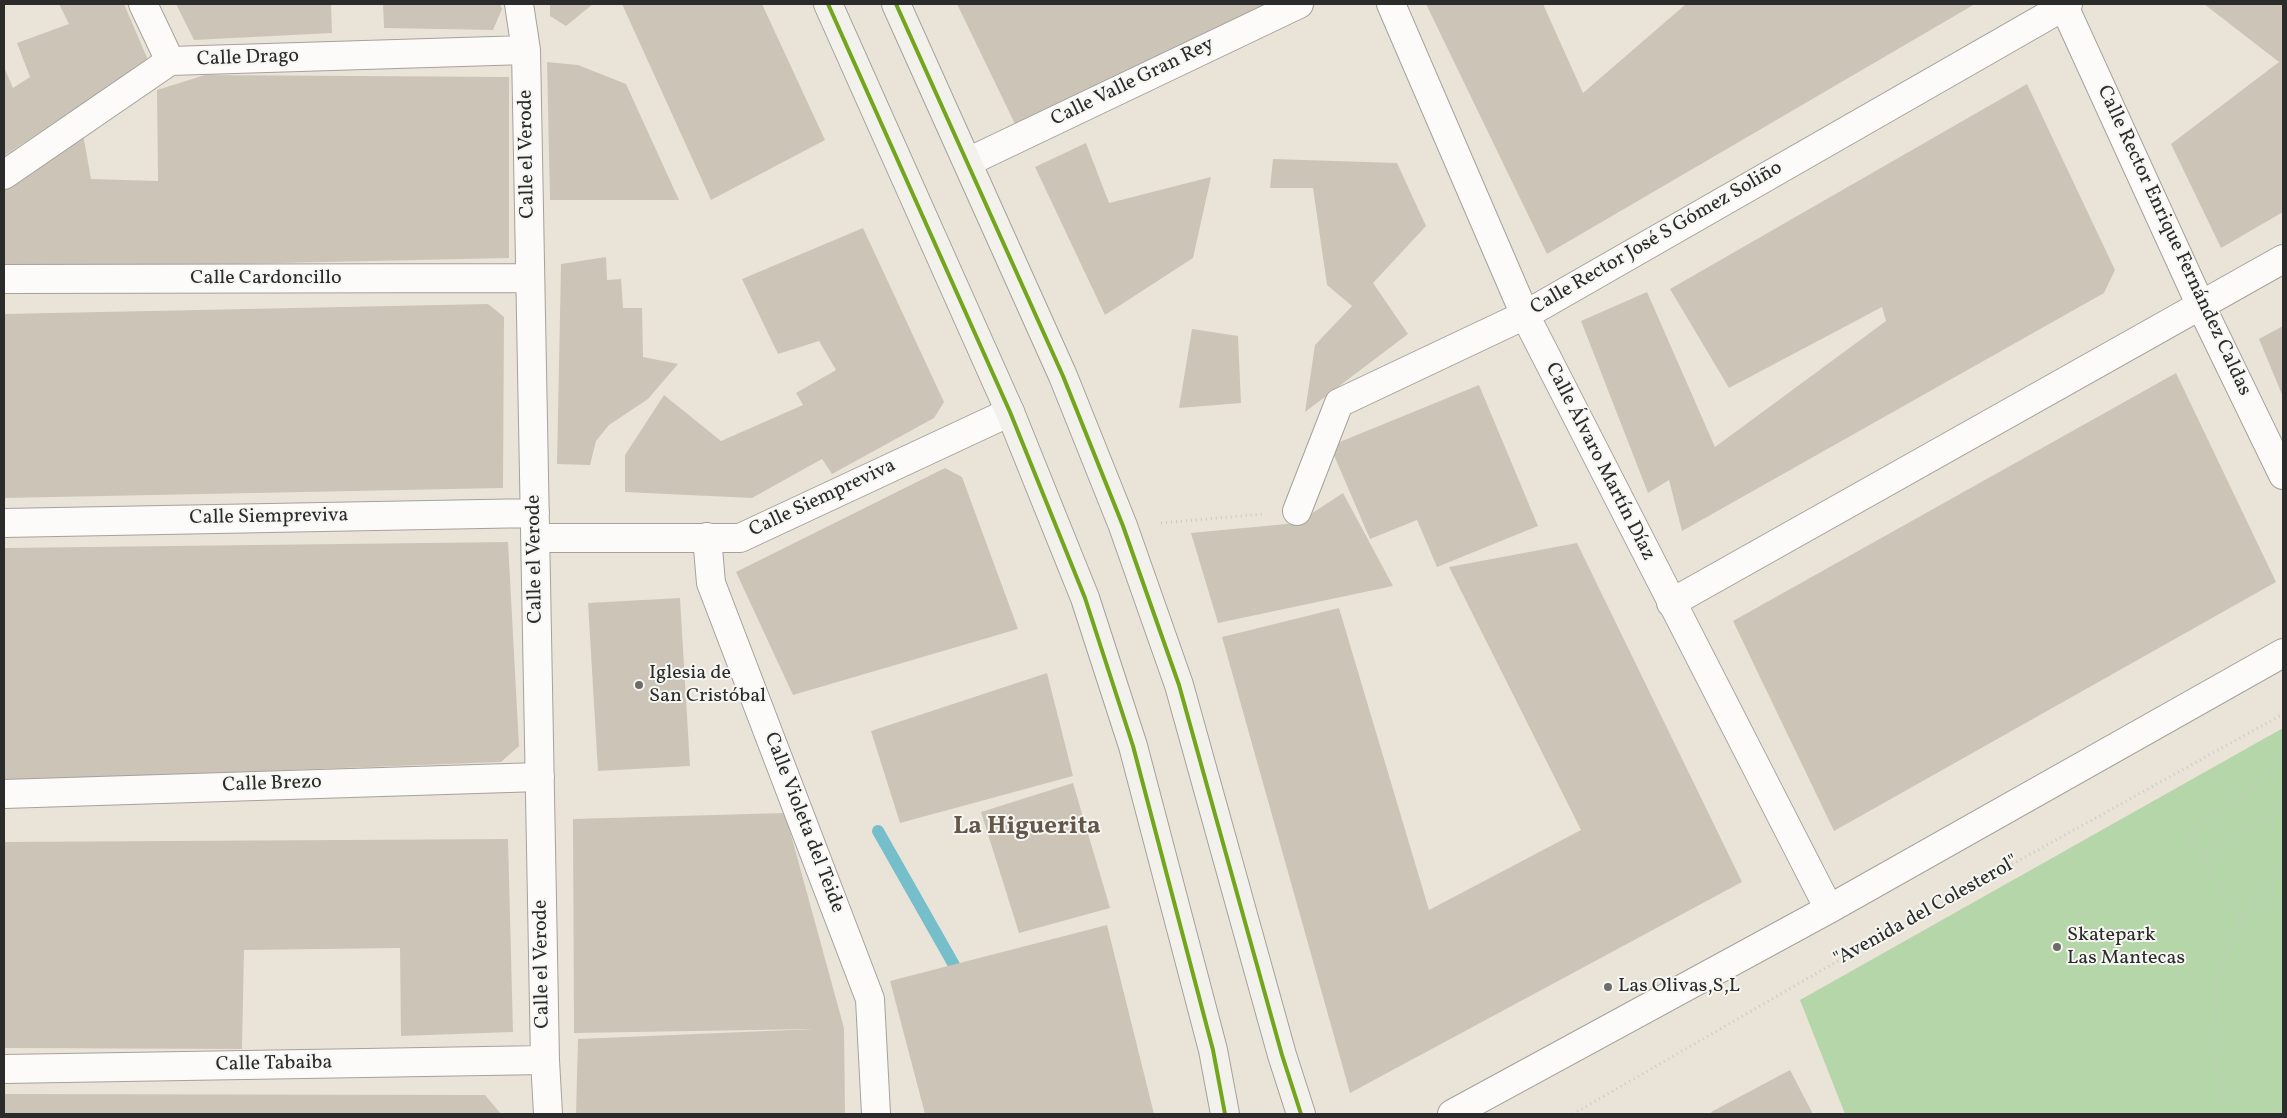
<!DOCTYPE html>
<html>
<head>
<meta charset="utf-8">
<style>
	body { margin:0 }
	#map { position:relative; width:2287px; height:1118px; overflow:hidden; background:#eae4d8; font-family:Vollkorn,serif }
	canvas { display:block }
	.frame { position:absolute; inset:0; border:5px solid #2b2b2b; pointer-events:none }
</style>
</head>
<body>
<div id="map">
<canvas width="2287" height="1118"></canvas>
<div class="frame"></div>
</div>
<script>
const ctx = document.querySelector('canvas').getContext('2d');
ctx.lineJoin = 'round';
function fill(path, color) { ctx.fillStyle = color; ctx.fill(path, 'evenodd'); }
const shape = rows => new Path2D(rows.map(r => 'M' + r).join(''));
function trace(path, color, width, dash) { ctx.strokeStyle = color; ctx.lineWidth = width; ctx.lineCap = dash ? 'butt' : 'round'; ctx.setLineDash(dash || []); ctx.stroke(path); }
function drawText(font, color, halo, rows, align = 'center') {
  ctx.font = font + ' Vollkorn,serif'; ctx.lineWidth = 4; ctx.setLineDash([]); ctx.textBaseline = 'middle'; ctx.strokeStyle = halo; ctx.fillStyle = color; for (const [text, x, y, turn = 0] of rows) {
    ctx.save(); ctx.translate(x, y); ctx.rotate((+turn || 0) * Math.PI / 180); ctx.textAlign = isNaN(turn) ? turn : align; if (halo) ctx.strokeText(text, 0, 0); ctx.fillText(text, 0, 0); ctx.restore();
  }
}
const green = shape([
	[2283,728,2283,1114,1845,1114,1800,1000]
]);
const stream = shape([
	[878,831,954,965]
]);
const building = shape([
	[59,4,124,4,148,60,4,156,4,67,13,88,30,77,17,43,69,24],
	[176,4,331,4,332,33,194,40],
	[383,4,500,4,502,9,493,30,384,28],
	[550,4,593,4,566,26,550,16],
	[622,4,762,4,825,140,711,200],
	[957,4,1285,4,1015,124],
	[1426,4,1543,4,1583,93,1686,4,1975,4,1547,254],
	[2204,4,2283,4,2283,212,2221,248,2171,144,2279,62],
	[547,62,578,65,626,84,679,200,550,200],
	[205,75,509,77,509,258,4,269,4,189,83,134,91,179,158,181,157,90],
	[2027,84,2115,270,2104,293,1682,531,1669,480,1648,493,1581,321,1647,292,1715,447,1886,321,1882,307,1729,388,1670,289],
	[1086,143,1109,203,1211,177,1193,258,1105,315,1035,167],
	[1273,159,1397,163,1426,226,1373,283,1408,334,1305,412,1315,345,1352,306,1327,285,1313,188,1270,188],
	[863,228,944,402,934,418,832,474,822,459,752,498,625,492,625,455,664,395,721,441,803,405,796,393,836,370,819,341,778,354,742,279],
	[606,257,607,280,621,279,623,308,642,308,643,357,678,364,648,399,609,425,596,441,590,465,557,464,561,264],
	[488,304,504,317,503,488,4,498,4,314],
	[2283,326,2283,397,2259,339],
	[1192,329,1238,336,1241,403,1179,408],
	[2176,373,2276,582,1834,831,1733,621],
	[1479,385,1538,526,1437,567,1417,520,1370,539,1330,446],
	[945,468,962,477,1018,629,793,695,736,572],
	[1343,493,1393,586,1218,623,1191,533,1297,523],
	[508,542,519,746,501,762,4,781,4,548],
	[1577,543,1742,882,1350,1093,1222,637,1339,608,1429,910,1581,830,1449,567],
	[680,598,690,766,598,771,588,603],
	[1047,673,1073,776,900,823,871,731],
	[1073,783,1110,908,1019,933,981,812],
	[785,813,844,1028,845,1114,576,1114,578,1039,814,1029,574,1033,573,819],
	[508,839,513,1032,401,1036,400,948,244,950,242,1049,4,1048,4,842],
	[1107,925,1154,1114,925,1114,890,981],
	[1790,1070,1813,1114,1712,1114,1711,1112],
	[4,1094,485,1095,501,1114,4,1114]
]);
const path = shape([
	[1161,523,1262,514],
	[2202,855,2283,809],
	[2240,919,2189,834,2283,764],
	[2228,1105,2223,1096,2213,1040,2217,980,2240,919,2283,869],
	[1573,1114,1836,962,2283,714]
]);
const street = shape([
	[143,4,170,61],
	[519,4,526,50,545,1060,548,1114],
	[1391,4,1525,315,1829,909],
	[2063,4,2201,306,2283,475],
	[968,162,1299,4],
	[4,175,170,61,526,50],
	[4,279,529,278],
	[1297,511,1339,403,1525,315,2068,4],
	[4,523,535,513],
	[707,537,711,583,870,999,876,1114],
	[535,538,740,538,1010,412],
	[1671,603,2283,259],
	[4,794,540,777],
	[4,1069,545,1060],
	[1452,1114,1829,909,2283,653]
]);
const secondary = shape([
	[828,4,1010,412,1085,598,1133,746,1213,1050,1225,1114],
	[896,4,1063,376,1123,526,1179,685,1282,1055,1301,1114]
]);
const bus1 = shape([
	[828,4,1010,412,1085,598,1133,746,1213,1050,1225,1114],
	[896,4,1063,376,1123,526,1179,685,1282,1055,1301,1114]
]);
const markers = [
	[639,685,5,"#6e6c68"],
	[2057,947,5,"#6e6c68"],
	[1608,987,5,"#6e6c68"]
];
const streetNames = [
	["Calle Drago",248,59,-2],
	["Calle Valle Gran Rey",1133,83,-26],
	["Calle el Verode",528,154,-91],
	["Calle Rector José S Gómez Soliño",1657,239,-30],
	["Calle Rector Enrique Fernández Caldas",2173,241,65],
	["Calle Cardoncillo",266,279],
	["Calle Álvaro Martín Díaz",1599,462,63],
	["Calle Siempreviva",823,499,-25],
	["Calle Siempreviva",269,518,-1],
	["Calle el Verode",536,559,-91],
	["Calle Brezo",272,785,-2],
	["Calle Violeta del Teide",803,823,69],
	["\"Avenida del Colesterol\"",1927,912,-29],
	["Calle el Verode",543,964,-91],
	["Calle Tabaiba",274,1065,-1]
];
const poiNames = [
	["Iglesia de",649,674],
	["San Cristóbal",649,697],
	["Skatepark",2067,936],
	["Las Mantecas",2067,959],
	["Las Olivas,S,L",1618,987]
];
const districtNames = [
	["La Higuerita",1027,828]
];
fill(green, '#b5d6a9');
trace(stream, '#77becb', 12);
fill(building, '#cdc4b8');
trace(street, '#a5a19b', 30);
trace(secondary, '#a5a19b', 30);
trace(path, '#cac9c6', 3, [1, 4]);
trace(street, '#fcfbf9', 28);
trace(secondary, '#f3f1eb', 28);
trace(bus1, '#71a61d', 4);
for (const [x, y, r, color] of markers) { const dot = new Path2D(); dot.arc(x, y, r, 0, 2 * Math.PI); ctx.fillStyle = color; ctx.fill(dot); trace(dot, '#f6f6f2', 2); }
drawText('20px', '#2b2b2b', '#f6f6f2', streetNames);
drawText('20px', '#2b2b2b', '#f6f6f2', poiNames, 'left');
drawText('bold 25px', '#63574b', '#f6f6f2', districtNames);
</script>
</body>
</html>
